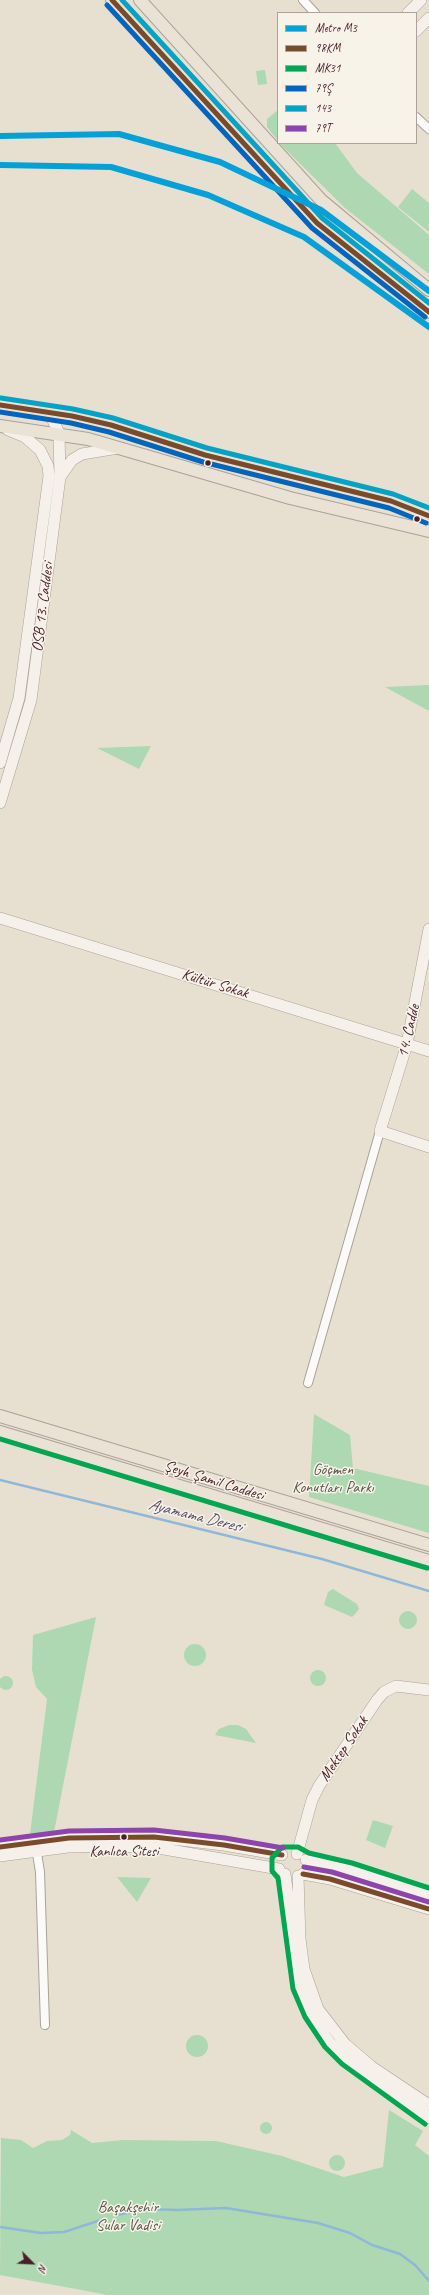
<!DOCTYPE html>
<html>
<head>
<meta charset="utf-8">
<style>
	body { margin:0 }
	#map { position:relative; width:429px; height:2295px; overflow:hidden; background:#e7e0d1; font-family:Caveat,sans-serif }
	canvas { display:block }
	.legend { position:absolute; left:277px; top:12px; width:140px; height:132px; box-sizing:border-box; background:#f7f3e8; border:1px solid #b29e9c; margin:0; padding:5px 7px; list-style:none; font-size:12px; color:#4a1f2b }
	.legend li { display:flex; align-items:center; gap:8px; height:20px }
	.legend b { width:20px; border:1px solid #b29e9c }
	.north { position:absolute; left:12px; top:2243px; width:40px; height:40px; -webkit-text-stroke:3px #f7f3e8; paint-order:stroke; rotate:114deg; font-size:11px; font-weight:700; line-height:16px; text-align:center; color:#4a1f2b }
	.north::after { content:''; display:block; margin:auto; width:14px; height:18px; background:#4a1f2b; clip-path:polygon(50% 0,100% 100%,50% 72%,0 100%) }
</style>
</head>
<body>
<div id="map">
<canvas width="429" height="2295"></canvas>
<ul class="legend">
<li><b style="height:5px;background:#04a1d8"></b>Metro M3</li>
<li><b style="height:5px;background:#7a4b2a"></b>98KM</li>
<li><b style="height:5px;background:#00a651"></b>MK31</li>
<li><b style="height:5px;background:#0065bd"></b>79Ş</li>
<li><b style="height:5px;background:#04a2c6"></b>143</li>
<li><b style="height:5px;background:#8e44ad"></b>79T</li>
</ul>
<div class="north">N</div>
</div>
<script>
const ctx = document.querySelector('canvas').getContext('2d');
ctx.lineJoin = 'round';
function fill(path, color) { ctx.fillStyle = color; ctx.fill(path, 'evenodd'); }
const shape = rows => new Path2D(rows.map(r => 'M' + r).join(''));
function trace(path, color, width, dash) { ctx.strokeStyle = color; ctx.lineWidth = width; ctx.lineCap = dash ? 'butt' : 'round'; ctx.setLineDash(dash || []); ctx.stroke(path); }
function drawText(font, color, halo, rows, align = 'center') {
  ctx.font = font + ' Caveat,sans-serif'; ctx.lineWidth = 3; ctx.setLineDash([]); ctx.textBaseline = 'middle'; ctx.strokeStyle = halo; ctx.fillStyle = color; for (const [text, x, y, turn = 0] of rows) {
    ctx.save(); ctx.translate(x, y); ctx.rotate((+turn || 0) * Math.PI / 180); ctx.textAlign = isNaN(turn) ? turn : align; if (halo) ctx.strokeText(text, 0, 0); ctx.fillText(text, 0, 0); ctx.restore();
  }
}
const green = shape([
	[265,70,267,84,258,85,256,71],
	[278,110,278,141,267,127,267,119],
	[279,143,335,143,357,173,429,235,429,274,345,208],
	[412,189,429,203,429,232,398,207],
	[429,685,429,711,385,687],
	[151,746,139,769,97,748],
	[314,1414,350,1435,353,1468,429,1486,429,1533,309,1497],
	[333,1589,357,1604,359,1609,355,1614,352,1617,324,1605,328,1592],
	'399 1620a9 9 0 1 1 18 0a9 9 0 1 1-18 0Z',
	[96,1617,54,1832,30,1834,47,1699,36,1687,32,1670,33,1635],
	'184 1655a11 11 0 1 1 22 0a11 11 0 1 1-22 0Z',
	'310 1678a8 8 0 1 1 16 0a8 8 0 1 1-16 0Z',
	'-1 1683a7 7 0 1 1 14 0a7 7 0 1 1-14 0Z',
	[229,1725,238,1725,246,1729,256,1743,215,1735,219,1729],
	[373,1820,393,1826,385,1848,366,1840],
	[117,1877,151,1878,137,1902],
	'186 2046a11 11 0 1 1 22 0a11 11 0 1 1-22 0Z',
	[389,2110,423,2131,415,2145,429,2156,429,2295,108,2295,0,2275,1,2138,21,2140,33,2148,47,2141,62,2140,70,2135,71,2130,92,2143,123,2140,216,2141,282,2156,344,2177,383,2167],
	'260 2128a6 6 0 1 1 12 0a6 6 0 1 1-12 0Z',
	'329 2163a8 8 0 1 1 16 0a8 8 0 1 1-16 0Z'
]);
const stream = shape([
	[0,1480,322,1559,429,1591],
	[117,2215,147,2209,177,2210,226,2208,318,2223,350,2233,372,2245,400,2254,415,2265,429,2281],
	[0,2227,41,2233,64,2232,104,2219]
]);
const street = shape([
	[303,0,315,13],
	[416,117,429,129],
	[308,1383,380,1131],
	[36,1847,40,1872,45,2025]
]);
const secondary = shape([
	[408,13,421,0],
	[416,31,429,18],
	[49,412,59,433,60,477],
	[0,763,19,698,49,476,48,466,40,450,25,437,8,430],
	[0,803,31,700,60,477,72,460,82,454,118,448],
	[0,918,429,1051],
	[429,929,407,1044,380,1131,429,1147],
	[0,1847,69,1838,154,1837,224,1845,282,1855],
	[297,1854,312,1800,319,1786,377,1700,384,1692,396,1686,429,1690],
	[0,1856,68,1847,120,1846,164,1849,279,1869],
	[306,1860,350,1870,429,1895],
	[285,1874,300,1987,304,2000,319,2028,330,2043,362,2072,429,2118],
	[303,1874,330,1879,429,1909],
	[298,1876,300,1939,304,1969,318,2009,345,2044,372,2067,429,2105]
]);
const primary = shape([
	[112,0,317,223,429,312],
	[140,0,321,200,429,290],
	[0,405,72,416,111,425,205,455,391,501,429,516],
	[0,426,88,439,290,498,429,531],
	[0,1416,429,1545],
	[0,1432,429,1561]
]);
const bus1 = shape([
	[112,0,317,223,429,312],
	[0,405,72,416,111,425,205,455,391,501,429,516],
	[0,1847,69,1838,154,1837,224,1845,282,1855],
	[303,1874,330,1879,429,1909]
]);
const bus2 = shape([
	[0,1439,427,1568],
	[425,2124,342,2064,325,2047,305,2017,293,1989,278,1878,272,1871,272,1858,282,1847,298,1847,309,1853,352,1863,429,1888]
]);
const bus3 = shape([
	[107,5,312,228,425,317],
	[0,412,71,423,109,432,203,462,389,508,426,523]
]);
const bus4 = shape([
	[122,0,322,218,429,303],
	[1,398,73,409,113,418,207,448,393,494,429,508]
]);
const bus5 = shape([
	[0,1840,69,1831,154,1830,225,1838,283,1848],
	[304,1867,332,1872,429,1902]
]);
const metro1 = shape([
	[0,136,119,134,220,162,321,210,429,291],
	[0,165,111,167,208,195,304,237,429,327]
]);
const markers = [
	[208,463,3.5,"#4a1f2b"],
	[417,519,3.5,"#4a1f2b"],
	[124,1837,3.5,"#4a1f2b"]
];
const busNames = [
	["Kanlıca Sitesi",124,1852]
];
const streetNames = [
	["OSB 13. Caddesi",43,607,-83],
	["Kültür Sokak",215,984,17],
	["14. Cadde",409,1031,-77],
	["Şeyh Şamil Caddesi",214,1481,17],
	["Mektep Sokak",344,1749,-56]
];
const parkNames = [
	["Göçmen",333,1470],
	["Konutları Parkı",333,1488],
	["Başakşehir",128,2208],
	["Sular Vadisi",128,2226]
];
const waterNames = [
	["Ayamama Deresi",195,1516,14]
];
fill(green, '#add8b1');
trace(stream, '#8fb7d8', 2.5);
trace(street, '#aaa19a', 10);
trace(secondary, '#aaa19a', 12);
trace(primary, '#aaa19a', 14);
trace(street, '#fbfaf8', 8);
trace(secondary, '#f5f0ea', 11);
trace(primary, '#eae2d5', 12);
trace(bus1, '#7a4b2a', 5);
trace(bus2, '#00a651', 5);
trace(bus3, '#0065bd', 5);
trace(bus4, '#04a2c6', 5);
trace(bus5, '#8e44ad', 5);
trace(metro1, '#04a1d8', 6);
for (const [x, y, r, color] of markers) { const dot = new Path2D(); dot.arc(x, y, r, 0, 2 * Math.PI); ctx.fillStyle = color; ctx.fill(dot); trace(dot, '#f7f3e8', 1.5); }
drawText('15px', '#4a1f2b', '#f7f3e8', busNames);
drawText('16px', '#4a1f2b', '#f7f3e8', streetNames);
drawText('16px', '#59554b', '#f7f3e8', parkNames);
drawText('italic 17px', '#554e69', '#f7f3e8', waterNames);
</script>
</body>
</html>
